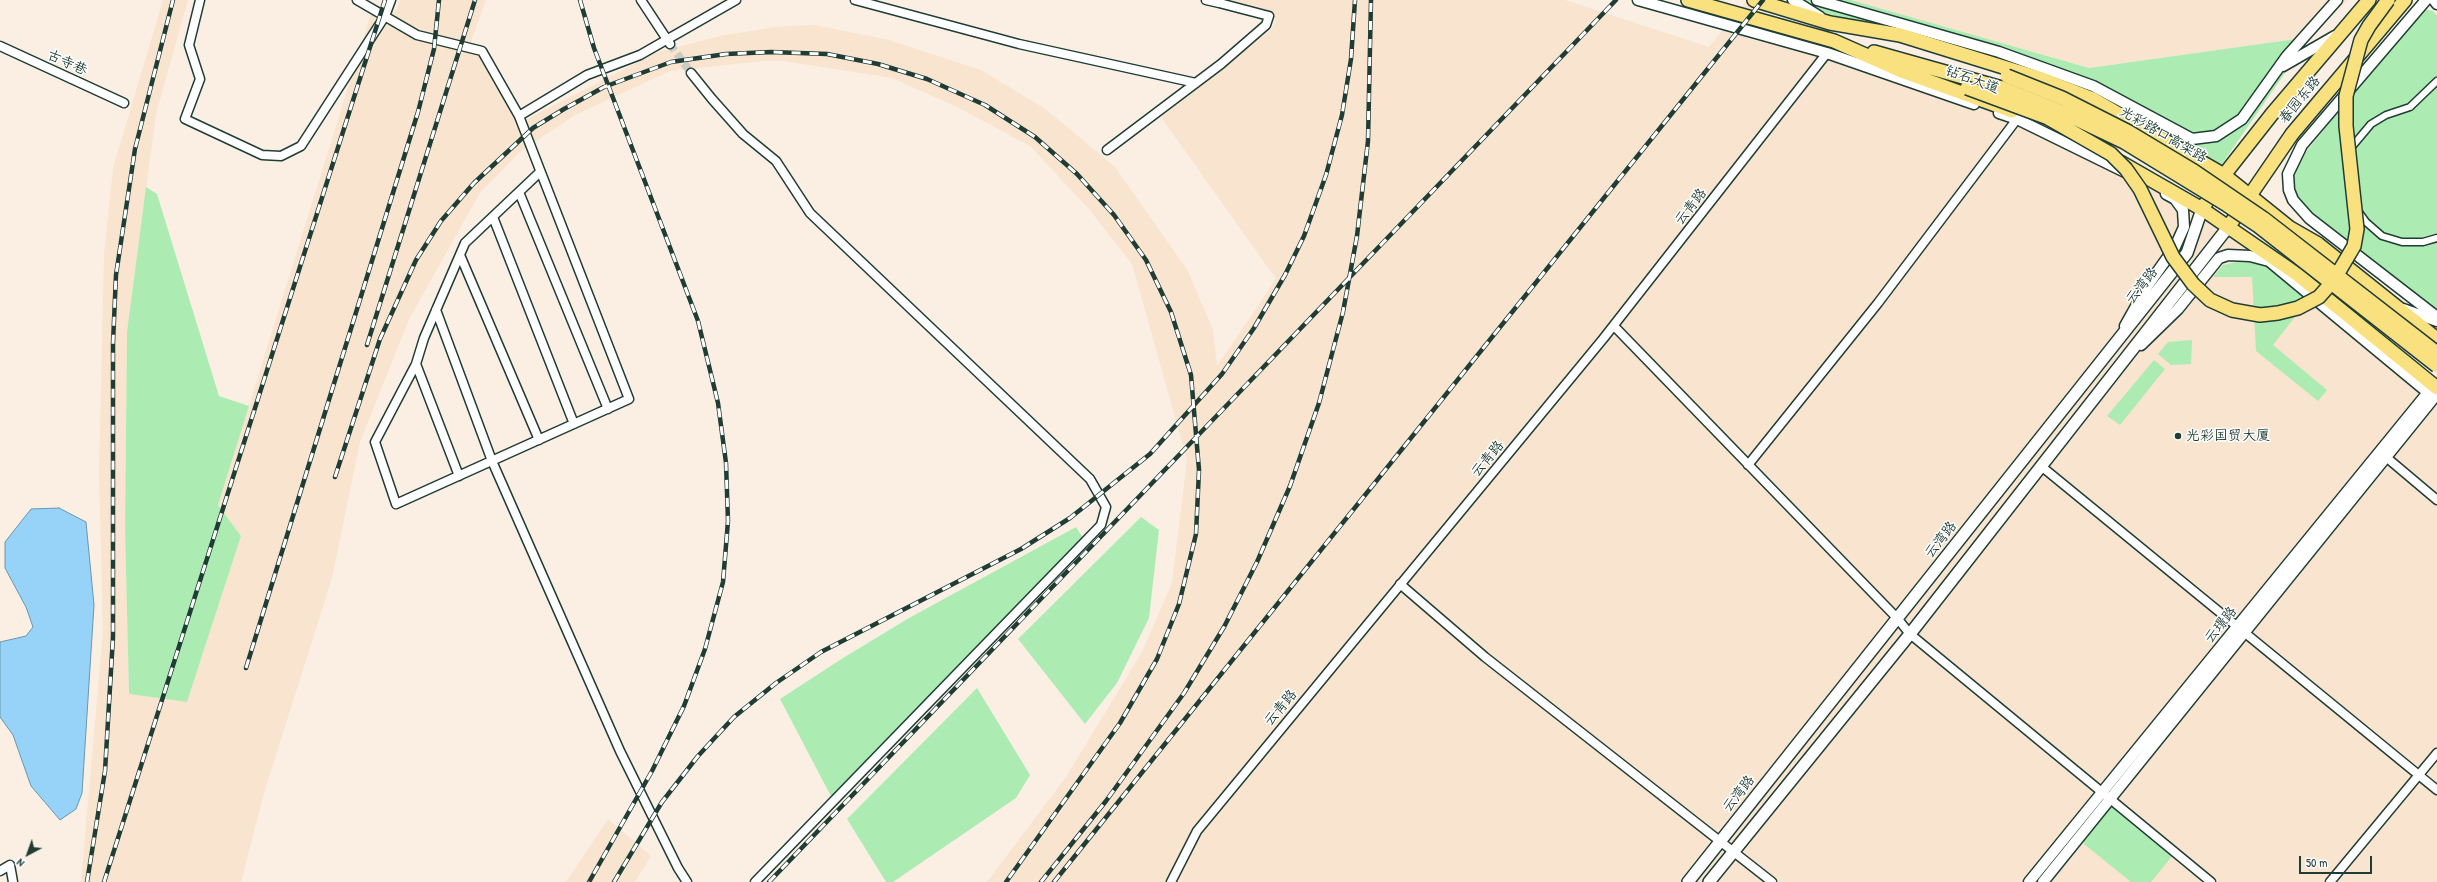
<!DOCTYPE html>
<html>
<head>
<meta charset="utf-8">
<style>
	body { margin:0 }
	#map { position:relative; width:2437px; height:882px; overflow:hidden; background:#fbefe3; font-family:"Patrick Hand",sans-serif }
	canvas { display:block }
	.north { position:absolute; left:8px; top:834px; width:40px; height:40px; -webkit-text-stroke:3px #fff; paint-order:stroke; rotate:221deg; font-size:11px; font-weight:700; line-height:16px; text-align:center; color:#1f3d34 }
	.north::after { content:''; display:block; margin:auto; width:14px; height:18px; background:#1f3d34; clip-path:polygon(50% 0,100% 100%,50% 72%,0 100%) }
	.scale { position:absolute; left:2299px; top:856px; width:73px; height:18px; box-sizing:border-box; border:2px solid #1f3d34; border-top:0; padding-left:5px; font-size:12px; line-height:14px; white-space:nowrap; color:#1f3d34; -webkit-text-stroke:3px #fff; paint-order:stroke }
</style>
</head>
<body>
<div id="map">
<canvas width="2437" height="882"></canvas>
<div class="north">N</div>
<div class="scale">50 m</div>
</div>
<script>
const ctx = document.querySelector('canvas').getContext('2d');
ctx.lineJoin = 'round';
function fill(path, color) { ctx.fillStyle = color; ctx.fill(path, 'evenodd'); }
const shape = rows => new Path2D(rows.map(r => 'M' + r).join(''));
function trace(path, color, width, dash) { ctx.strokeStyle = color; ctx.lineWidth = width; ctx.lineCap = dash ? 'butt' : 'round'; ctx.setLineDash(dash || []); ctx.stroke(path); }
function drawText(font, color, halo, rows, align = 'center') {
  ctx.font = font + ' "Patrick Hand","LXGW WenKai TC",sans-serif'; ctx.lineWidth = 3; ctx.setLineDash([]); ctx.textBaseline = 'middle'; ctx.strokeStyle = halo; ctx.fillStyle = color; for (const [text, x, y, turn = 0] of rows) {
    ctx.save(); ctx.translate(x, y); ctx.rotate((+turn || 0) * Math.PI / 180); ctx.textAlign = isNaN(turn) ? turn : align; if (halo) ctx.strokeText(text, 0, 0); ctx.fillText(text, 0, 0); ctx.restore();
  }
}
const built = shape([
	[163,0,188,0,156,114,127,332,125,529,129,694,187,702,241,536,218,505,374,4,396,11,400,0,486,0,469,47,482,51,521,122,658,52,720,36,776,27,814,25,889,40,981,70,1047,110,1115,167,1188,271,1213,330,1217,366,1276,279,1161,117,1271,30,1276,18,1210,0,1565,0,1709,47,1747,0,1776,0,1745,38,1824,57,1834,41,2077,137,2202,209,2437,388,2437,882,987,882,1066,777,1142,652,1172,583,1187,460,1132,264,1089,209,1030,146,957,107,892,78,783,61,763,61,670,71,575,115,521,151,480,193,409,319,360,442,332,578,264,793,241,882,81,882,103,631,99,473,104,255,113,168],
	[1851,0,2348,0,2310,37,2089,68],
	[608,819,651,856,635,882,566,882]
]);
const green = shape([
	[1793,0,1851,0,2089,68,2310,37,2222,164,2110,100,1961,48,1790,4],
	[2424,9,2433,11,2437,15,2437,310,2305,210,2295,199,2291,176,2296,164,2420,11],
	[146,187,157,194,219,396,249,406,218,505,241,536,187,702,129,694,125,529,127,332],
	[2246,260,2267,264,2309,299,2273,345,2327,390,2318,401,2256,351,2252,277,2213,277,2223,265],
	[2192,340,2191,364,2171,365,2158,354,2168,342],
	[2154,360,2165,369,2120,425,2107,416],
	[1141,517,1159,530,1149,618,1117,683,1085,724,1018,639],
	[1076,527,1085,541,834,802,780,699,843,658,909,618],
	[977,688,1030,775,1016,798,893,882,886,882,847,819],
	[2110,804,2173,855,2151,882,2131,882,2084,844,2083,837]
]);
const water = shape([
	[59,508,86,522,94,605,82,793,76,809,60,820,31,786,13,735,0,717,0,642,26,636,33,627,26,607,5,568,5,542,31,509,59,508]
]);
const minorTunnel = shape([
	[670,44,691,73]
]);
const pedestrian = shape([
	[2350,149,2371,124,2386,115,2410,107,2437,81],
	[2358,211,2366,222,2382,236,2402,242,2423,242,2437,238]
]);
const minor = shape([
	[200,0,189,45,200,79,185,119,262,155,281,156,301,146,385,16,391,0],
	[357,0,417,35,482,51,519,116,587,75,640,55,736,0],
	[641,0,670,44],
	[855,0,1019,44,1196,83],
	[1206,0,1219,3,1220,0],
	[0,46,124,103],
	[691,73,712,99,743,134,776,161,810,213,1090,479,1106,507,1101,525,755,882],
	[519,116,629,399,396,504,375,442,416,364,424,338,465,243,540,172],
	[1107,150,1221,64,1266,25,1269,16,1219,3],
	[519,192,608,409],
	[493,217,574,424],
	[460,255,539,440],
	[436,310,492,461,620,751,678,868,687,882],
	[1614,326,1897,618,1910,634,2211,882],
	[416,364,459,476],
	[2386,457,2437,500],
	[1748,465,1878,303,2017,119],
	[2041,466,2437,790],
	[1400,584,1485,657,1772,882],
	[0,871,10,865,13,882],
	[1171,882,1197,831,1603,339,1827,53],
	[2330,882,2437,753]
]);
const tertiary = shape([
	[1638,0,1827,53,1974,104],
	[1793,0,1820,17],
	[1817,0,1999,52,2093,86,2192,139,2216,136,2242,119,2287,56,2337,0],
	[2426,0,2302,145,2288,174,2289,190,2293,200,2309,218,2437,317],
	[2434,0,2437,4],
	[2283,66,2335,36],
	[1999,113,2017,119,2125,172],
	[2403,309,2437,321],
	[2125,326,2148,285,2175,247,2184,227,2183,210,2175,199,2166,194],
	[2141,345,2178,309,2219,258,2228,255,2250,256,2269,261,2432,396],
	[2029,882,2434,385],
	[2043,882,2437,394]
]);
const secondary = shape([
	[1688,882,2187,253,2202,209],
	[1709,882,1910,634,2229,226]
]);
const primary = shape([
	[2202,209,2224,175,2272,114,2369,0],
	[2229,226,2292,134,2405,0]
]);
const trunk = shape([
	[1688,0,1834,41,1904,72,2012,111],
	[1754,0,1830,23,1900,35,2042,79,2093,99,2224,175,2290,228,2318,244,2437,339],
	[1874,52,2002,88],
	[2120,162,2202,209,2298,275,2437,388]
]);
const rail = shape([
	[580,0,594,48,698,321,718,403,726,463,728,521,723,582,705,649,684,706,652,771,589,882],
	[367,345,475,0],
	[335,477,380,339,416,260,441,221,474,183,533,128,564,109,604,87,671,62,726,54,771,52,827,54,878,64,927,79,985,105,1035,137,1077,174,1114,215,1146,260,1171,312,1191,375,1199,470,1196,534,1179,604,1157,659,1120,723,1006,882],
	[246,668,418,112,434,49,439,0],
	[87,882,105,771,113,637,113,343,116,275,135,149,173,0],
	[104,882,385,0],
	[614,882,662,802,698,756,734,717,776,683,821,652,1021,549,1070,518,1150,454,1222,374,1254,328,1285,275,1304,236,1326,175,1342,115,1351,59,1355,0],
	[769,882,1616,0],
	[1041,882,1106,801,1184,693,1224,627,1257,562,1290,486,1319,403,1343,312,1357,236,1368,141,1371,0],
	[1054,882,1763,0]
]);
const trunkBridge = shape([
	[2007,76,2062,98,2129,132,2194,171,2263,218,2437,353],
	[1967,88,2048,118,2111,154,2126,169,2140,189,2173,257,2193,284,2210,300,2232,310,2260,315,2278,313,2298,308,2319,297,2334,280,2354,246,2357,229,2346,126,2346,96,2361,40,2369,26,2388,0],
	[2002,88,2057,110,2124,142,2227,205,2257,225,2437,366]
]);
const markers = [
	[2178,436,4,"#1f3d34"]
];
const streetNames = [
	["古寺巷",67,63,24],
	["钻石大道",1972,80,20],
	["春园东路",2300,100,-51],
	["光彩路口高架路",2163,135,30],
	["云青路",1691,207,-52],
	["云湾路",2142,286,-52],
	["云青路",1488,459,-50],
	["云湾路",1941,540,-52],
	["云璟路",2221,625,-51],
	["云青路",1281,708,-50],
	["云湾路",1739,794,-52]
];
const poiNames = [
	["光彩国贸大厦",2186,436]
];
fill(built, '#f8e4cf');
fill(green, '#acecb3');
fill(water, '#97d3f8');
trace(water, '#6797aa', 1);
trace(minorTunnel, '#cfcbc0', 8, [8, 4]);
trace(pedestrian, '#1f3d34', 9);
trace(minor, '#1f3d34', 11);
trace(tertiary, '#1f3d34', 13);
trace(secondary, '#1f3d34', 14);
trace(primary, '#1f3d34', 16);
trace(trunk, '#1f3d34', 16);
trace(pedestrian, '#fff', 6);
trace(minor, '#fff', 8);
trace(tertiary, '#fff', 10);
trace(secondary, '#fff', 11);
trace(primary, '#fae180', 13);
trace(trunk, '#fae180', 13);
trace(rail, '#1f3d34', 4.5);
trace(rail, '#fff', 3, [9]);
trace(trunkBridge, '#1f3d34', 16, []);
trace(trunkBridge, '#fae180', 13);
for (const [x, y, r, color] of markers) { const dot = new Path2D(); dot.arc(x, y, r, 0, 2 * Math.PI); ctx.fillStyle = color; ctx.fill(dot); trace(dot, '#fff', 1.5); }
drawText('14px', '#1f3d34', '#fff', streetNames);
drawText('14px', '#1f3d34', '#fff', poiNames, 'left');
</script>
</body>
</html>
